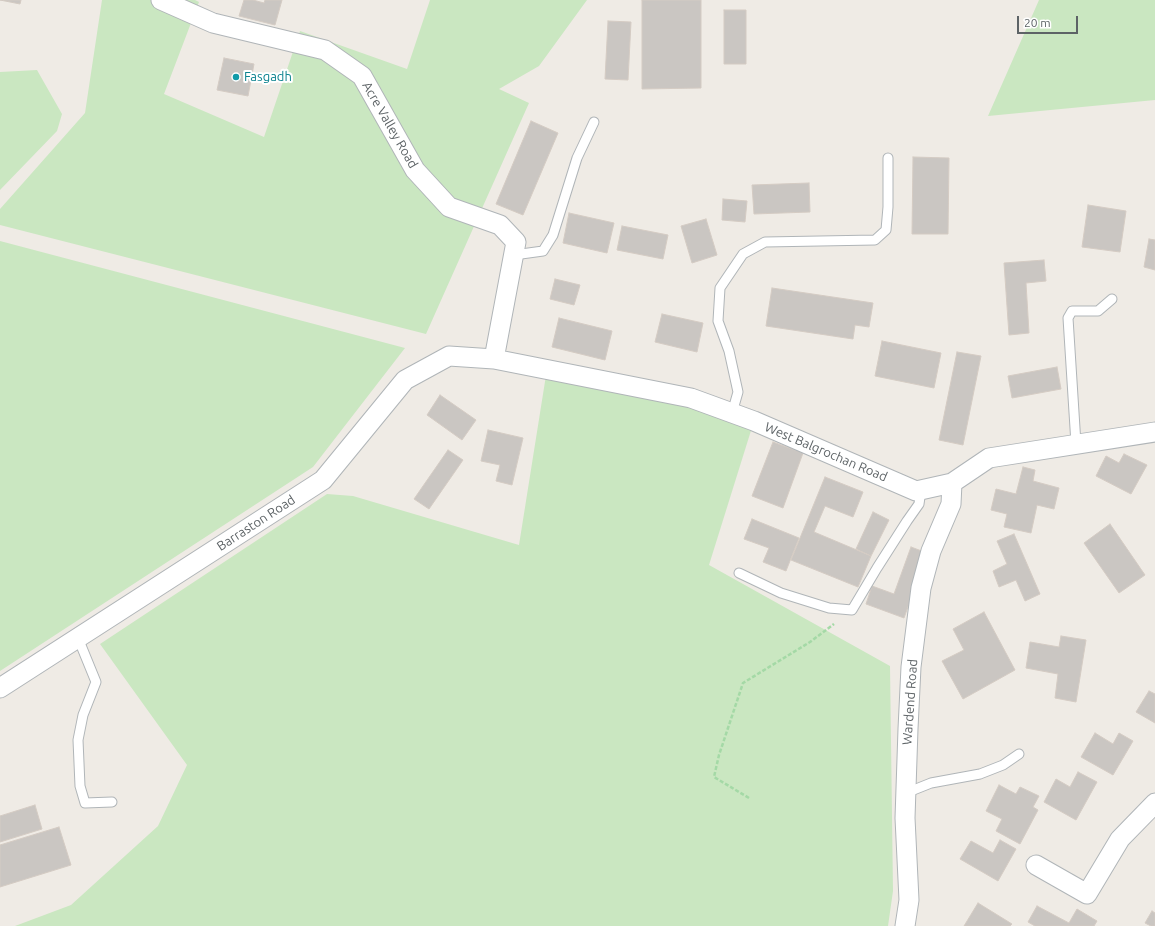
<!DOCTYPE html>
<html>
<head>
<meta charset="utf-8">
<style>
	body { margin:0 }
	#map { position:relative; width:1155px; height:926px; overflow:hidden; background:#efebe5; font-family:Ubuntu,sans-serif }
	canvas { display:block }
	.scale { position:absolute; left:1017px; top:16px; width:61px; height:18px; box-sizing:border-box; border:2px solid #5d6366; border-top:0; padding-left:5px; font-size:12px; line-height:14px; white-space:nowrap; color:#5d6366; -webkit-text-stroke:3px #fff; paint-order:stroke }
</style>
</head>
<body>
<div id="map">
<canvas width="1155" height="926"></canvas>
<div class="scale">20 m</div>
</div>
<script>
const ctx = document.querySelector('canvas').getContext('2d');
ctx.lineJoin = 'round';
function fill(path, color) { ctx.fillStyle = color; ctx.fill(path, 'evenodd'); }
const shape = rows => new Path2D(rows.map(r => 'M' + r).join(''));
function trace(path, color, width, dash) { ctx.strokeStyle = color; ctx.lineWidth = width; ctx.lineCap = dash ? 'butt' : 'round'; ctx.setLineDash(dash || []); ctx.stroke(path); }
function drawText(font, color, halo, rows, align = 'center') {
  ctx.font = font + ' Ubuntu,sans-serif'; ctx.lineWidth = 4; ctx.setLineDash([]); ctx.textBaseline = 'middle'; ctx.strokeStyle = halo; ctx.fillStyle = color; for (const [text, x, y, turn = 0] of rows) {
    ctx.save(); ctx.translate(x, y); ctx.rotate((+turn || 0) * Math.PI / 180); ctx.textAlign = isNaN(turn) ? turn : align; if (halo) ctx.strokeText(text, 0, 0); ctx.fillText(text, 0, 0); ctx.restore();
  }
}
const green = shape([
	[102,0,195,0,199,2,164,94,264,137,300,31,407,69,430,0,587,0,539,66,499,89,529,103,426,334,0,225,0,209,85,113],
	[1039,0,1155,0,1155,100,988,116],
	[37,70,62,114,57,131,0,190,0,72],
	[0,241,405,348,313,467,0,671],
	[547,369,754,421,709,565,890,666,893,891,888,926,15,926,71,905,158,826,187,765,100,644,327,494,353,496,519,545]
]);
const building = shape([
	[0,0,21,0,20,4,0,0],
	[244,0,253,0,264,3,265,0,282,0,275,25,239,16,244,0],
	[642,0,701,0,701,88,642,89,642,0],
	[724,10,746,10,746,64,724,64,724,10],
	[608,21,631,22,628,80,605,79,608,21],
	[224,58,254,64,248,96,217,90,224,58],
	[531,121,558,133,523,215,496,204,531,121],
	[913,157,949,158,948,234,912,234,913,157],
	[809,183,810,212,754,214,752,185,809,183],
	[723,199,747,201,745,222,722,220,723,199],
	[1088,205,1126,211,1120,252,1082,247,1088,205],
	[569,213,614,223,607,253,563,243,569,213],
	[706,219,717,255,692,263,681,226,706,219],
	[622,226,668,235,663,259,617,250,622,226],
	[1149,239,1155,240,1155,270,1144,267,1149,239],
	[1044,260,1046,281,1026,283,1029,333,1009,335,1004,263,1044,260],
	[555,279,580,285,574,305,550,299,555,279],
	[772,288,873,303,869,327,855,325,853,339,766,326,772,288],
	[662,314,703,323,697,352,655,342,662,314],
	[559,318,612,331,605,360,552,347,559,318],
	[882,341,941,353,934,388,875,376,882,341],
	[957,352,981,356,963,445,939,440,957,352],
	[1057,367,1061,389,1012,398,1008,376,1057,367],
	[440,395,476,420,462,440,427,415,440,395],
	[488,430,523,438,512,485,496,481,500,465,481,461,488,430],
	[773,442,803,453,783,508,752,496,773,442],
	[448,450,463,460,429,509,414,499,448,450],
	[1124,454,1147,465,1131,494,1096,476,1106,456,1119,463,1124,454],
	[1023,467,1035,470,1033,481,1059,488,1054,509,1037,505,1031,533,1004,527,1007,514,991,510,996,489,1016,494,1023,467],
	[825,477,863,492,853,517,825,506,814,532,871,556,858,587,791,560,825,477],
	[873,512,889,520,871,556,856,549,873,512],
	[752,519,799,538,786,571,763,562,769,548,744,539,752,519],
	[1110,524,1145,575,1119,593,1084,543,1110,524],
	[1014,534,1040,594,1025,601,1016,580,999,587,993,571,1007,564,997,541,1014,534],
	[911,547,927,553,904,618,866,604,872,586,894,594,911,547],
	[984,612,1015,670,963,699,942,661,964,650,953,629,984,612],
	[1061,636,1086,640,1076,702,1055,698,1058,674,1026,668,1030,642,1059,647,1061,636],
	[1149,691,1155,694,1155,723,1136,712,1149,691],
	[1095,733,1113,744,1119,733,1133,741,1113,775,1081,757,1095,733],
	[1078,772,1097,782,1076,820,1044,802,1056,779,1070,787,1078,772],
	[999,785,1016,794,1020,787,1039,796,1033,807,1038,810,1020,844,996,831,1002,819,986,811,999,785],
	[35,805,42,829,0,842,0,816,35,805],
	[59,827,71,865,0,887,0,845,59,827],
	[1000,840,1016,849,998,881,960,859,971,841,993,853,1000,840],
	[978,903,1012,924,1010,926,964,926,978,903],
	[1037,906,1069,923,1077,909,1097,921,1094,926,1035,926,1028,922,1037,906],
	[1152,911,1155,913,1155,926,1151,926,1145,923,1152,911]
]);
const path = shape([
	[749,798,714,777,719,755,743,683,810,642,834,624]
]);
const lane = shape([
	[514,255,543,251,553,235,577,158,594,122],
	[732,413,738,392,729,351,718,321,720,288,743,254,765,242,875,240,886,230,888,207,888,158],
	[1076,444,1068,318,1072,311,1098,311,1112,299],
	[739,573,781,593,829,608,852,610,877,568,907,521,919,504,921,490],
	[78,638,96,682,83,715,78,740,80,786,85,803,112,802],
	[906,793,931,783,980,774,1003,765,1019,754]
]);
const street = shape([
	[161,0,213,23,325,50,362,76,415,170,449,207,500,225,516,242,494,359],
	[0,688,323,480,405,380,449,356,494,359,691,398,754,421,916,491,952,483,989,458,1155,432],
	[1036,865,1087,894,1120,839,1155,803],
	[905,926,909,900,905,818,908,729,911,667,921,588,931,551,951,504,952,483]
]);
const markers = [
	[236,77,4,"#0f9aa8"]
];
const cultureNames = [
	["Fasgadh",244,77]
];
const streetNames = [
	["Acre Valley Road",390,125,60],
	["West Balgrochan Road",826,452,23],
	["Barraston Road",256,523,-33],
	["Wardend Road",910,702,-86]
];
fill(green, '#cae7c1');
fill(building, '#cac6c2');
trace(building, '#d4cbc3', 1);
trace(lane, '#b0b5b8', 11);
trace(street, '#b0b5b8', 21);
trace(path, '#a4d9a6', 2.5, [4, 2]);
trace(lane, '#fff', 9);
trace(street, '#fff', 19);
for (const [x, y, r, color] of markers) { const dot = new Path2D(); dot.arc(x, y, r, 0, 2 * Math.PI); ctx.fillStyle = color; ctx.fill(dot); trace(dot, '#fff', 1.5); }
drawText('13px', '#0d838f', '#fff', cultureNames, 'left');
drawText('13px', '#5d6366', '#fff', streetNames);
</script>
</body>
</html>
